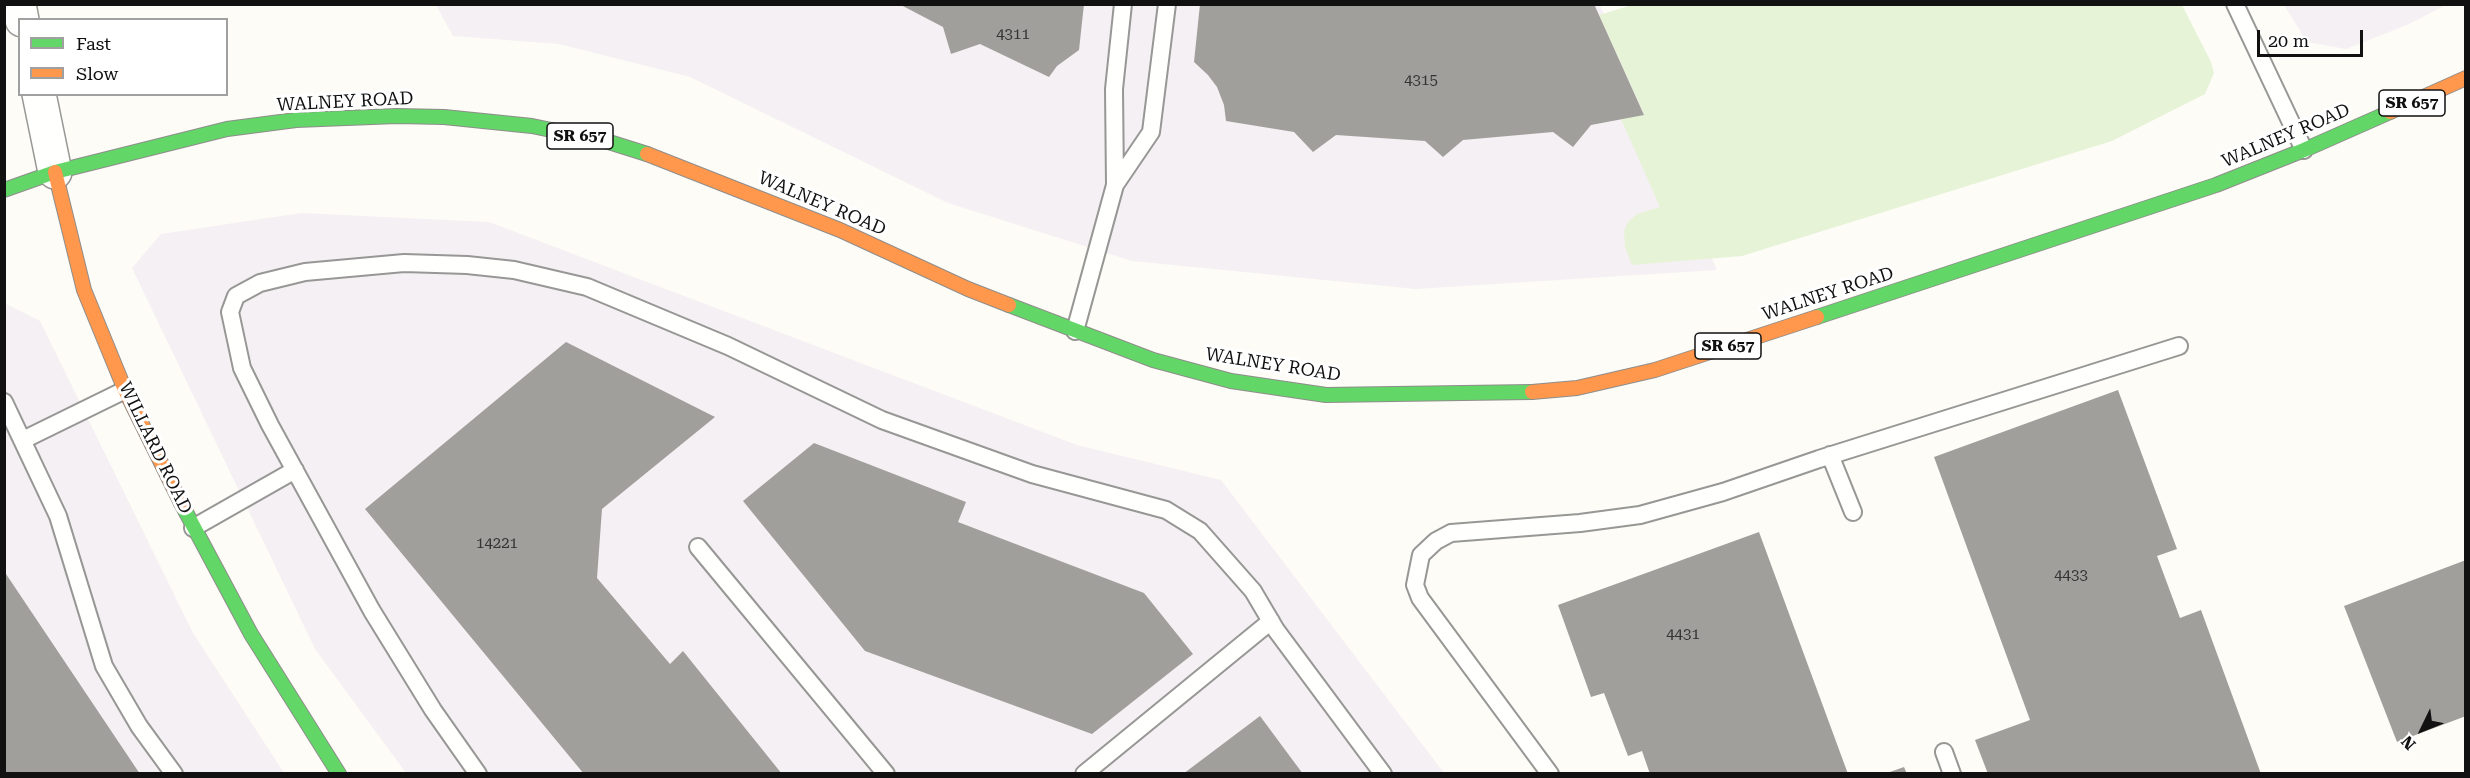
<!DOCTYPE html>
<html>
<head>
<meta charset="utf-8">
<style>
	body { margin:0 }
	#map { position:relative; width:2470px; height:778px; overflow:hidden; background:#fdfcf7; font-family:"Roboto Serif",serif }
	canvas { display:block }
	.frame { position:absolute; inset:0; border:6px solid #111; pointer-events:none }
	.legend { position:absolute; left:18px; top:18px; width:210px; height:78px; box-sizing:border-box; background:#fff; border:2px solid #a0a0a0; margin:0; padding:8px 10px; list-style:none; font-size:18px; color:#111 }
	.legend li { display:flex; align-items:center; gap:12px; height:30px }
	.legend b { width:30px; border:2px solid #a0a0a0 }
	.north { position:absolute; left:2392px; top:700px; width:60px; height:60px; -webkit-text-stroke:4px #fff; paint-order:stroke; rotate:227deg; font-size:16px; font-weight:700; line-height:24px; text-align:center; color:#111 }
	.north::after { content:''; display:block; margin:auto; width:21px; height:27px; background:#111; clip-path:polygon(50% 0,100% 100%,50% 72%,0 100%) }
	.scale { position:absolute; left:2257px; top:30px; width:106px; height:27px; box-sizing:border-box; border:3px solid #111; border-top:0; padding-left:8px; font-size:18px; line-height:21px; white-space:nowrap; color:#111; -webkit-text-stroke:4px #fff; paint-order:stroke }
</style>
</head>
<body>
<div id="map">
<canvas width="2470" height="778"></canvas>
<div class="frame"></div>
<ul class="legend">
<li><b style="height:8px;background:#63d668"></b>Fast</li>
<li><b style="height:8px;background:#ff974d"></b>Slow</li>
</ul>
<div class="north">N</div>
<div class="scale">20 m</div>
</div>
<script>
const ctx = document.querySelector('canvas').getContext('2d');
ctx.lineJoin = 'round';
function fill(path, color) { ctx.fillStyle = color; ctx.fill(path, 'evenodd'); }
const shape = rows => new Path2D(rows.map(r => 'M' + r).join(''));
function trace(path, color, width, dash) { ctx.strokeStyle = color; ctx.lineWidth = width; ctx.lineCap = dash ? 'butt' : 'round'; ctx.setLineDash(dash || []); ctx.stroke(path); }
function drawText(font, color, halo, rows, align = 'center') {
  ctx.font = font + ' "Roboto Serif",serif'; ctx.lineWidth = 6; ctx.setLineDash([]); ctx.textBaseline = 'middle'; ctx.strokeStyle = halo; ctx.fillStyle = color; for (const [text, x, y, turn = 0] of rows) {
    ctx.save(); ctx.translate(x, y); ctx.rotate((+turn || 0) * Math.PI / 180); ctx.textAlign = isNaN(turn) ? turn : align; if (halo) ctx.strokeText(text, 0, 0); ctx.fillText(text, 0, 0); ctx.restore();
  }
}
const industrial = shape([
	[436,5,1600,5,1717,270,1416,289,1132,261,948,203,690,77,559,44,453,36],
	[2284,5,2446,5,2407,25,2346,49,2307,42],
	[301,213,489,222,1077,445,1221,480,1444,773,406,773,315,649,132,268,161,234],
	[4,303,40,321,193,633,284,773,5,773]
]);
const green = shape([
	[1635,4,2182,5,2211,62,2214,73,2205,94,2112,141,1742,256,1632,265,1625,247,1624,231,1628,222,1637,214,1660,207,1621,119,1644,114,1599,15]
]);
const building = shape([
	[899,4,1084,4,1079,50,1057,66,1049,77,980,44,951,54,943,27],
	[1200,4,1594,4,1644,115,1591,125,1573,147,1553,132,1463,140,1443,157,1425,141,1336,135,1313,152,1294,132,1226,121,1224,105,1217,87,1208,75,1194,62],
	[566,342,715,417,602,509,597,578,670,664,683,651,782,774,584,774,365,509],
	[2118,390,2177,549,2157,556,2180,618,2201,610,2261,774,1988,774,1975,740,2030,720,1934,457],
	[814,443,966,502,958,522,1144,593,1193,654,1092,734,865,651,743,501],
	[1759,532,1848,774,1650,774,1642,751,1628,756,1604,693,1591,697,1558,605],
	[2466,560,2466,716,2397,742,2344,606],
	[4,571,140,774,4,774],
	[1260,716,1303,774,1183,774],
	[1904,767,1907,774,1887,774,1887,773]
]);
const lane = shape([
	[2235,4,2304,150],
	[1115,185,1151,132,1167,4],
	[1075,331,1115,185,1114,89,1123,4],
	[4,402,58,516,104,666,139,726,174,774],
	[23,440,125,390],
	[1830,455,1853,512],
	[193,528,295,470],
	[698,547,886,774],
	[1944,752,1952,774],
	[478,774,433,710,372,611,270,425,242,368,230,312,236,296,260,283,305,272,404,263,467,265,514,270,587,287,728,346,882,420,1032,474,1166,510,1200,531,1253,591,1276,630,1383,774],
	[1084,774,1271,621],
	[1550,774,1420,598,1415,585,1421,555,1436,541,1451,533,1580,523,1640,515,1723,492,1819,459,2179,346]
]);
const street = shape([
	[19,4,22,20],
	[39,94,55,172]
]);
const fast = shape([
	[4,190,55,172,227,129,296,120,397,116,444,117,532,126,609,142,647,154],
	[1009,305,1153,360,1231,381,1326,395,1532,392],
	[1817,317,2216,185,2304,150,2390,112],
	[181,503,251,634,339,774]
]);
const slow = shape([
	[2390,112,2466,78],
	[647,154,840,230,968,289,1009,305],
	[55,172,84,290,125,390,181,503],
	[1532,392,1577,388,1655,370,1817,317]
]);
const numberNames = [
	["4311",1013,35],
	["4315",1421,81],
	["14221",497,544],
	["4433",2071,576],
	["4431",1683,635]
];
const shields = [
	[2412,103,66],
	[580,136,66],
	[1728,346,66]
];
const shieldNames = [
	["SR 657",2412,103],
	["SR 657",580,136],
	["SR 657",1728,346]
];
const streetNames = [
	["WALNEY ROAD",345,102,-3],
	["WALNEY ROAD",2286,136,-23],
	["WALNEY ROAD",822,204,23],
	["WALNEY ROAD",1828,294,-18],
	["WALNEY ROAD",1273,365,9],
	["WILLARD ROAD",155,448,64]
];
fill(industrial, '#f5f0f3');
fill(green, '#e7f3d7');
fill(building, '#a19f9c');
trace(lane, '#979795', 20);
trace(street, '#979795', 36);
trace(fast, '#8e8d8b', 16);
trace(slow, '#8e8d8b', 16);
trace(lane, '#fffffe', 16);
trace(street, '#fffffe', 33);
trace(fast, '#63d668', 14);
trace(slow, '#ff974d', 14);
drawText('15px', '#353434', null, numberNames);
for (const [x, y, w] of shields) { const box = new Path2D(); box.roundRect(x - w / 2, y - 13, w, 26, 4.5); ctx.fillStyle = '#fff'; ctx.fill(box); trace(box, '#111', 1.5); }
drawText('bold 16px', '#111', null, shieldNames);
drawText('18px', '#111', '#fff', streetNames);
</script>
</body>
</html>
